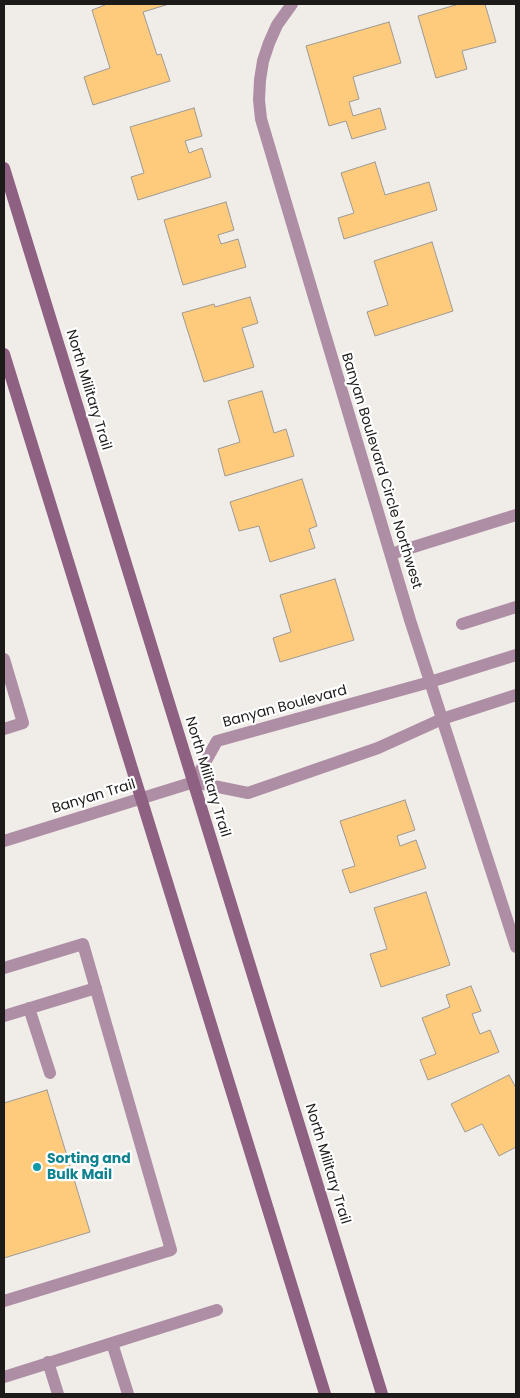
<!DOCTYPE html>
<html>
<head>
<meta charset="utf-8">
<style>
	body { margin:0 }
	#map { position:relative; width:520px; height:1398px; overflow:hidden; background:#f0ece8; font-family:Poppins,sans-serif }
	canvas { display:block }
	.frame { position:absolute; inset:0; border:5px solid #1c1b19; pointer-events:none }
</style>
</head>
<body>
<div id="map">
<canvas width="520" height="1398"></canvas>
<div class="frame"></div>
</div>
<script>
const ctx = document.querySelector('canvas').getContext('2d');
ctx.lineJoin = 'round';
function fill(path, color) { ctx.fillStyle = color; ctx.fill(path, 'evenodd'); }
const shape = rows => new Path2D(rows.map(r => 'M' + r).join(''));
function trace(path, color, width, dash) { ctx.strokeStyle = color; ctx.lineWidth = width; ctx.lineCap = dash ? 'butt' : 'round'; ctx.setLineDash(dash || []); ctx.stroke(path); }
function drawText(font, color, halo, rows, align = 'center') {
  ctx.font = font + ' Poppins,sans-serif'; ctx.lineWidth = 4.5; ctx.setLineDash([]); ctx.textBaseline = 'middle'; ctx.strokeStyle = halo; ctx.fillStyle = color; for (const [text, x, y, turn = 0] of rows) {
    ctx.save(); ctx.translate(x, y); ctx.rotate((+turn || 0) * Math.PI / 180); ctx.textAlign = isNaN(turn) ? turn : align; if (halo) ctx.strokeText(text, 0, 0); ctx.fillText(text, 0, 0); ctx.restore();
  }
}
const building = shape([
	[105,4,169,4,143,12,157,55,161,54,170,81,93,105,84,77,110,68,92,10,105,5,105,4],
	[459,4,485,4,496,42,462,51,467,69,436,78,418,16,459,4],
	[389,22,401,63,353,77,359,99,349,102,353,116,380,108,386,129,352,139,346,121,329,126,306,46,389,22],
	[194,108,202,136,185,141,189,153,202,148,211,177,138,200,131,177,144,173,130,127,194,108],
	[375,162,385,195,429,182,437,210,344,239,338,218,354,213,341,173,375,162],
	[226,202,234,230,218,235,221,244,238,239,246,267,183,285,164,220,226,202],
	[432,242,453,311,375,336,367,312,388,305,374,261,432,242],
	[250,297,258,323,242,328,254,367,204,382,182,313,214,304,215,307,250,297],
	[262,391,274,433,286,429,294,456,225,476,218,449,240,442,228,401,262,391],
	[302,479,317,526,309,529,315,548,270,562,259,526,239,531,230,502,302,479],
	[335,579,354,640,280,662,273,638,291,632,280,595,335,579],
	[405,800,415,830,397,836,400,846,416,840,426,868,350,893,342,870,355,866,340,821,405,800],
	[426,892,450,965,381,987,370,954,387,949,374,908,426,892],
	[471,986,481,1011,472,1014,480,1034,490,1030,499,1052,428,1080,420,1060,436,1054,422,1018,450,1007,446,995,471,986],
	[509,1075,516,1088,516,1147,499,1156,482,1124,465,1132,451,1104,509,1075],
	[47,1090,90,1232,4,1258,4,1103,47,1090]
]);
const service = shape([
	[391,554,516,515],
	[462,624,516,607],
	[4,659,23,723,4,729],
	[430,682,516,655],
	[442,719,516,695],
	[4,968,83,944,171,1250,4,1301],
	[29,1008,50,1073],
	[4,1016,96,988],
	[112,1343,128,1394],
	[48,1362,58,1394],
	[4,1377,217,1310]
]);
const minor = shape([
	[292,4,277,25,269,43,263,61,260,80,259,100,261,119,410,620,516,947],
	[194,782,217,741,430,682],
	[4,841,194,782,248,793,378,748,442,719]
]);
const secondary = shape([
	[4,168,382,1394],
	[4,354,325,1394]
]);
const markers = [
	[37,1167,5,"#0f9aa8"]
];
const streetNames = [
	["North Military Trail",88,390,73],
	["Banyan Boulevard Circle Northwest",381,471,73],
	["Banyan Boulevard",285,707,-15],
	["North Military Trail",207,777,73],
	["Banyan Trail",94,797,-17],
	["North Military Trail",327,1164,73]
];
const cultureNames = [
	["Sorting and",47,1159],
	["Bulk Mail",47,1175]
];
fill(building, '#fdcb7b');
trace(building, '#9c9995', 1);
trace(service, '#ae8ea5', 12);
trace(minor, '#ae8ea5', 12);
trace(secondary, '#8e6082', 12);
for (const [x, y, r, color] of markers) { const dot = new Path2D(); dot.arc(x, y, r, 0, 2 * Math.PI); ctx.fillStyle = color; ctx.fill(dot); trace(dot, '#fff', 2); }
drawText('14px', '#1c1b19', '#fff', streetNames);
drawText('bold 14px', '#0d838f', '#fff', cultureNames, 'left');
</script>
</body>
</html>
